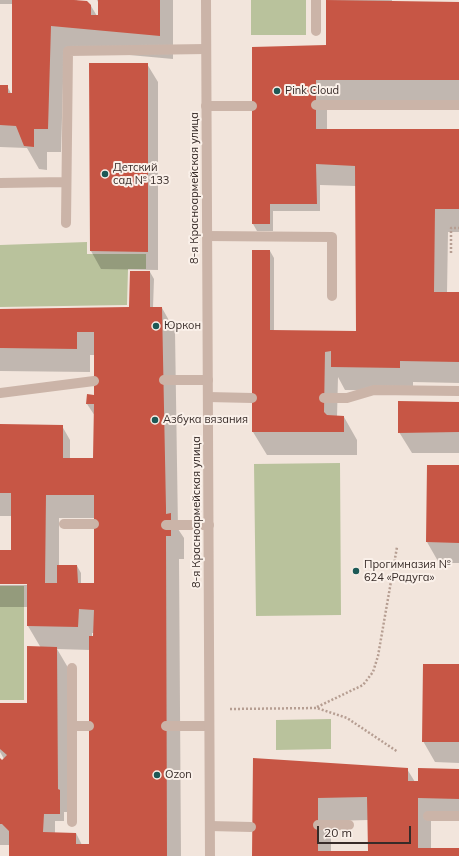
<!DOCTYPE html>
<html>
<head>
<meta charset="utf-8">
<style>
	body { margin:0 }
	#map { position:relative; width:459px; height:856px; overflow:hidden; background:#f2e5dc; font-family:Mulish,sans-serif }
	canvas { display:block }
	.scale { position:absolute; left:317px; top:826px; width:94px; height:18px; box-sizing:border-box; border:2px solid #372b28; border-top:0; padding-left:5px; font-size:12px; line-height:14px; white-space:nowrap; color:#372b28; -webkit-text-stroke:3px #faf0e9; paint-order:stroke }
</style>
</head>
<body>
<div id="map">
<canvas width="459" height="856"></canvas>
<div class="scale">20 m</div>
</div>
<script>
const ctx = document.querySelector('canvas').getContext('2d');
ctx.lineJoin = 'round';
function fill(path, color) { ctx.fillStyle = color; ctx.fill(path, 'evenodd'); }
const shape = rows => new Path2D(rows.map(r => 'M' + r).join(''));
function trace(path, color, width, dash) { ctx.strokeStyle = color; ctx.lineWidth = width; ctx.lineCap = dash ? 'butt' : 'round'; ctx.setLineDash(dash || []); ctx.stroke(path); }
function drawText(font, color, halo, rows, align = 'center') {
  ctx.font = font + ' Mulish,sans-serif'; ctx.lineWidth = 4; ctx.setLineDash([]); ctx.textBaseline = 'middle'; ctx.strokeStyle = halo; ctx.fillStyle = color; for (const [text, x, y, turn = 0] of rows) {
    ctx.save(); ctx.translate(x, y); ctx.rotate((+turn || 0) * Math.PI / 180); ctx.textAlign = isNaN(turn) ? turn : align; if (halo) ctx.strokeText(text, 0, 0); ctx.fillText(text, 0, 0); ctx.restore();
  }
}
const green = shape([
	[251,0,306,0,306,35,251,35],
	[87,242,87,254,146,254,146,269,128,269,127,305,0,307,0,245],
	[340,463,341,615,256,616,254,464],
	[0,586,24,586,24,700,0,700],
	[331,719,331,749,276,750,276,720]
]);
const shadow = shape([
	[0,0,77,0,78,2,91,6,97,16,99,16,99,4,97,0,173,0,173,59,64,49,61,152,47,152,47,170,39,169,27,148,0,147,0,86,7,86,13,97,13,4,0,4],
	[327,0,392,0,392,2,459,3,459,100,327,101,327,130,459,130,459,232,448,232,447,293,459,293,459,383,413,382,413,391,345,390,338,377,337,417,344,417,357,440,357,455,267,455,253,432,270,251,274,258,274,332,357,331,356,186,320,185,320,211,273,211,273,231,257,231,253,224,327,46],
	[147,64,158,82,158,270,101,269,91,251],
	[150,272,154,279,153,308,162,308,175,331,178,529,184,538,184,559,179,559,181,856,10,856,10,845,0,845,0,760,2,762,4,759,0,752,0,704,28,704,41,648,28,626,28,607,0,607,0,585,32,585,32,583,0,583,0,551,12,551,12,516,0,516,0,425,62,426,70,440,70,459,94,459,95,416,87,404,95,396,95,355,90,355,90,372,0,371,0,310,131,308],
	[59,518,95,518,95,584,81,584,81,573,77,566,59,566],
	[92,633,94,633,94,637,92,637],
	[57,649,90,650,90,845,82,845,76,833,55,833,55,821,64,821,64,812,71,812,70,671],
	[459,403,459,453,412,453,399,432],
	[428,466,459,466,459,563,439,563,427,542],
	[459,665,459,763,435,762,423,741],
	[254,759,407,769,415,782,459,770,459,816,431,815,431,849,459,849,459,856,253,856],
	[368,820,369,852,331,852,331,821]
]);
const building = shape([
	[12,0,74,0,87,1,91,5,91,15,98,15,98,0,160,0,160,36,51,26,48,129,34,129,34,147,24,146,16,126,0,125,0,85,8,85,8,93,12,93],
	[326,0,459,2,459,80,316,80,316,129,459,129,459,209,435,209,434,292,459,292,459,362,400,361,400,368,331,367,331,351,325,352,324,412,327,415,344,416,344,432,252,432,252,250,270,250,270,330,356,331,355,166,316,164,317,204,270,204,270,224,252,224,252,47,326,45],
	[89,63,148,63,148,252,90,251],
	[130,271,150,271,150,307,162,307,166,508,166,514,171,513,171,536,166,536,167,856,9,856,9,831,2,824,0,824,0,758,2,760,7,755,0,749,0,703,27,703,27,646,57,647,58,789,60,790,60,814,44,814,43,832,76,833,76,844,89,844,89,636,93,636,94,610,79,609,78,627,27,626,27,584,0,584,0,550,11,550,11,493,0,493,0,424,63,425,63,458,93,458,94,404,86,404,87,394,94,395,94,332,77,332,77,349,0,348,0,309,129,307],
	[46,495,94,495,94,583,78,583,77,565,57,565,57,583,45,583],
	[398,401,459,402,459,432,398,433],
	[427,465,459,465,459,543,426,542],
	[423,664,459,664,459,742,422,742],
	[253,758,408,768,408,781,418,781,418,768,459,769,459,799,418,798,418,848,459,848,459,856,252,856],
	[367,797,368,851,318,851,318,798]
]);
const path = shape([
	[451,253,451,228,459,228],
	[317,707,363,685,373,672,378,656,397,547],
	[230,709,317,708,347,718,398,752]
]);
const service = shape([
	[316,31,316,0],
	[316,105,459,105],
	[206,106,252,106],
	[0,183,66,182],
	[66,223,68,51,206,49],
	[207,236,332,237,332,296],
	[164,380,208,380],
	[0,393,94,381],
	[208,397,252,398],
	[324,398,347,398,374,390,459,391],
	[64,524,94,524],
	[166,525,209,525],
	[72,668,72,822],
	[72,726,89,726],
	[166,726,209,726],
	[428,816,459,816],
	[318,825,349,825],
	[210,826,251,827]
]);
const minor = shape([
	[206,0,210,856]
]);
const markers = [
	[277,91,4,"#1d5956"],
	[105,174,4,"#1d5956"],
	[156,326,4,"#1d5956"],
	[155,420,4,"#1d5956"],
	[356,571,4,"#1d5956"],
	[157,775,4,"#1d5956"]
];
const poiNames = [
	["Pink Cloud",285,91],
	["Детский",113,168],
	["сад № 133",113,181],
	["Юркон",164,326],
	["Азбука вязания",163,420],
	["Прогимназия №",364,565],
	["624 «Радуга»",364,578],
	["Ozon",165,775]
];
const streetNames = [
	["8-я Красноармейская улица",195,188,-90],
	["8-я Красноармейская улица",197,512,-90]
];
fill(green, '#b9c29c');
fill(shadow, '#0003');
fill(building, '#c75645');
trace(path, '#b69e92', 2.5, [2, 2]);
trace(service, '#cbb4a8', 10);
trace(minor, '#cbb4a8', 10);
for (const [x, y, r, color] of markers) { const dot = new Path2D(); dot.arc(x, y, r, 0, 2 * Math.PI); ctx.fillStyle = color; ctx.fill(dot); trace(dot, '#faf0e9', 1.5); }
drawText('11px', '#372b28', '#faf0e9', poiNames, 'left');
drawText('11px', '#372b28', '#faf0e9', streetNames);
</script>
</body>
</html>
